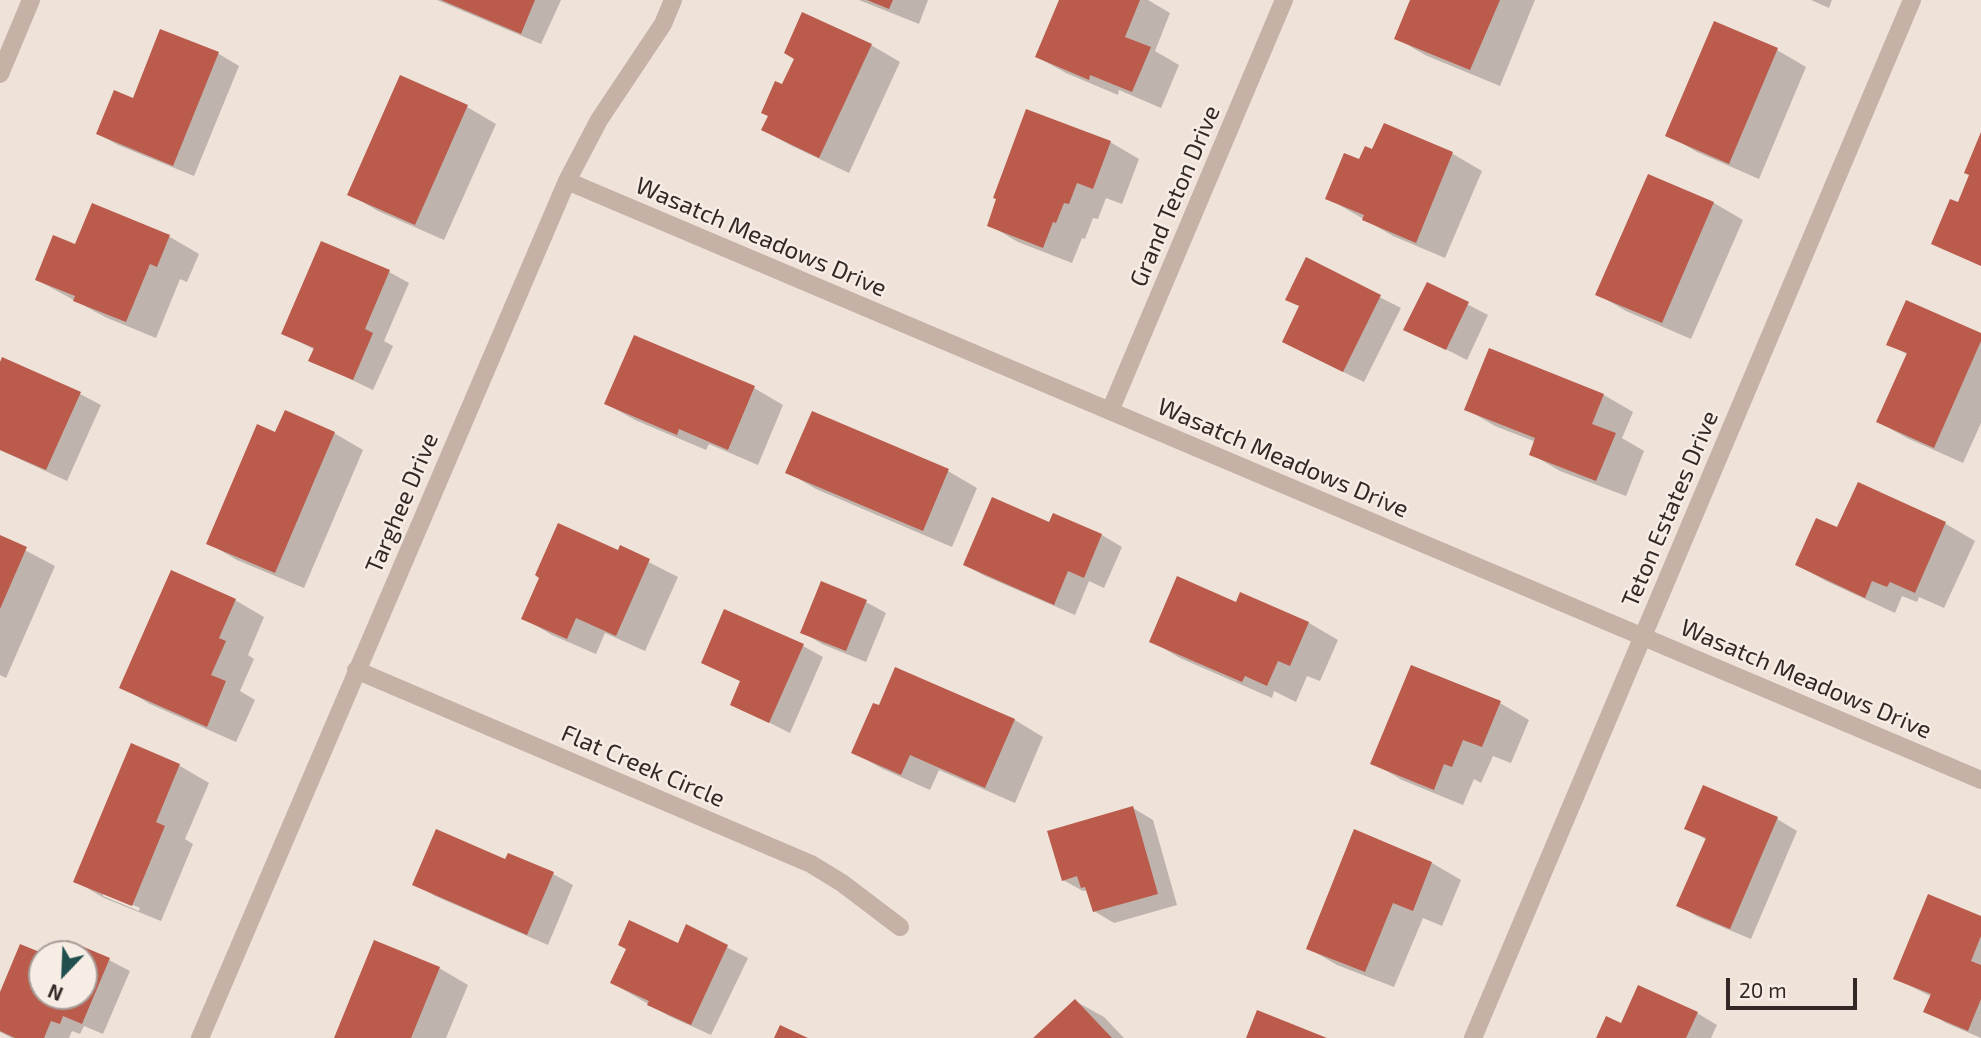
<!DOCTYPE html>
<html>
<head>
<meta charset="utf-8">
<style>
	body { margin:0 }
	#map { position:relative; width:1981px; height:1038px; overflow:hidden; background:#eee2d9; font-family:"Exo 2",sans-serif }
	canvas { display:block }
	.north { position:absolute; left:28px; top:940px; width:70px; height:70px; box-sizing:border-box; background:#f7ede5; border:2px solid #a89f99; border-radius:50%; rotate:203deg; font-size:19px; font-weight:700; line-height:28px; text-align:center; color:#322926 }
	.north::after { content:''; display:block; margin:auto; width:24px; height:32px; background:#204f4d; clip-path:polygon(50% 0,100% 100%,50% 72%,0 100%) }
	.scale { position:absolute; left:1726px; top:978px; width:131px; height:32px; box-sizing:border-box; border:4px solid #322926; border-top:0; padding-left:9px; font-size:21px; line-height:24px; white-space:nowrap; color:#322926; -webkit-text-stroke:5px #f7ede5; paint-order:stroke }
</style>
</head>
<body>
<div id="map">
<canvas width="1981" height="1038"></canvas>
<div class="north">N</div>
<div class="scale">20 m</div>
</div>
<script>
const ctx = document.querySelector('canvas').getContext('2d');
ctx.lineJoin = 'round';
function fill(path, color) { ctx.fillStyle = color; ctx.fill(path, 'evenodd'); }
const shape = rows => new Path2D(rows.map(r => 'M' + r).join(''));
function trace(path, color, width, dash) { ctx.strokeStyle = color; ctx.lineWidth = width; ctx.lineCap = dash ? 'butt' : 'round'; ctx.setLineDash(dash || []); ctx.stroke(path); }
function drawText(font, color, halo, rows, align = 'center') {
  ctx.font = font + ' "Exo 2",sans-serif'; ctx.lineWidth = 5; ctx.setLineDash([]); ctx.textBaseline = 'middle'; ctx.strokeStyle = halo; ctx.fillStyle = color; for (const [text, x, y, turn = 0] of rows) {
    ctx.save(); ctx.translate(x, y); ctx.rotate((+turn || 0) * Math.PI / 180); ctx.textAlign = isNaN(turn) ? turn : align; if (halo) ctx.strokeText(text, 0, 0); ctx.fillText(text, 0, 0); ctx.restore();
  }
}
const shadow = shape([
	[437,0,561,0,541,44],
	[859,0,928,0,919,24],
	[1061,0,1148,0,1170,13,1155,51,1179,65,1161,108,1119,90,1118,95,1066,73,1037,57],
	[1412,0,1535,0,1500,86,1425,55,1396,38],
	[1811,0,1832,0,1829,8],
	[1715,23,1777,50,1806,67,1759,179,1697,152,1668,135],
	[161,31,219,54,239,66,194,176,118,145,98,134,134,100],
	[871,45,900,62,849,173,792,146,763,130,783,86],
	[401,77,467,107,496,124,444,240,378,211,349,194],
	[1384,125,1453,154,1482,171,1445,258,1393,236,1327,198,1373,151],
	[1110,142,1139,159,1122,204,1106,198,1098,219,1093,218,1085,239,1082,238,1072,263,1018,242,989,225],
	[1648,176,1714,203,1743,220,1691,339,1626,311,1597,294],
	[93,205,170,237,199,254,187,282,180,279,156,338,105,317,37,280,76,247],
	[1307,260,1401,308,1364,382,1304,353,1301,307],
	[389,272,409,283,384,341,393,346,373,390,310,360,315,350,283,333],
	[1428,284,1488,315,1467,360,1406,329],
	[1981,334,1981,423,1963,463,1907,438,1878,422,1908,355,1889,344],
	[635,337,754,388,783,405,758,465,709,444,706,450,635,420,606,404],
	[1490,350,1604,395,1633,412,1622,438,1644,451,1626,496,1560,471,1531,454,1536,442,1495,426,1466,409],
	[3,359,80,394,101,405,67,481,0,450,0,366],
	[334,433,363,450,304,588,237,560,208,543,276,434],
	[948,471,977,488,952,547,816,489,787,472],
	[1859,485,1946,524,1975,541,1944,608,1919,597,1917,602,1902,596,1895,613,1826,581,1797,565,1838,529],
	[1054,515,1102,535,1122,547,1104,588,1089,581,1075,615,985,576,965,565,1050,524],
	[0,537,55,566,6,678,0,675],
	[621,548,678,577,645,651,605,633,596,654,552,635,523,618,541,577,619,552],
	[1241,595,1309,623,1338,640,1320,681,1307,676,1296,702,1274,691,1272,698,1180,658,1151,641,1237,604],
	[235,600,264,617,248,655,254,659,240,691,255,700,236,742,150,704,121,687],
	[866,602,886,613,866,662,822,644,802,632],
	[803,646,823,657,790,733,732,704,742,682,703,662],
	[896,669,1015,720,1043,737,1015,803,939,770,930,790,883,769,854,753,879,708],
	[1500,703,1529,720,1511,763,1493,756,1481,783,1474,779,1463,805,1402,780,1373,763],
	[131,746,180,766,209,783,185,839,193,844,161,921,104,898,75,881],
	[103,892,140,908,139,911,103,896],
	[1704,787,1777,819,1797,831,1751,939,1698,917,1678,905,1707,840,1687,829],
	[1133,808,1153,820,1177,905,1114,923,1094,911,1088,890,1083,891,1063,880],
	[1355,831,1432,863,1461,880,1442,926,1423,918,1394,987,1337,965,1308,948],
	[506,861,553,874,573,885,548,945,435,896,415,884],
	[1981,918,1981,1038,1946,1023,1926,1011,1932,997,1895,978],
	[687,927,748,958,711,1035,669,1016,612,983,678,945],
	[67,942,109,960,130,971,103,1034,84,1026,80,1034,72,1031,69,1038,12,1038,0,1032,0,996,42,955,42,996,84,996,84,954,62,954],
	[439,968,468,985,446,1038,336,1038],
	[1075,1001,1104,1017,1124,1038,1035,1038],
	[1697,1013,1717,1025,1711,1038,1598,1038,1622,1025]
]);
const building = shape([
	[441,0,535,0,521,34],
	[867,0,893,0,889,9],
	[1059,0,1140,0,1125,37,1151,47,1132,92,1090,75,1089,80,1035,57],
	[1410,0,1500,0,1470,70,1394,39],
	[802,12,872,44,819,158,761,130,768,116,761,113,775,81,782,84,794,59,784,53],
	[1714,21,1778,48,1729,164,1665,136],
	[160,29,219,52,173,166,96,134,114,90,133,98],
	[400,75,468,105,415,225,347,195],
	[1026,109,1111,141,1093,189,1077,183,1069,204,1064,203,1056,223,1053,222,1043,248,987,226,996,199,993,198],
	[1384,123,1453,152,1416,243,1362,220,1364,215,1325,199,1344,153,1359,159,1365,146,1372,149],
	[1981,132,1981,266,1931,244,1950,199,1958,202,1969,175,1964,173],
	[1648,174,1714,202,1662,323,1595,295],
	[92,203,170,235,157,267,150,264,126,322,73,301,75,296,35,280,53,235,75,244],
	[321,241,390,270,365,329,373,333,353,380,308,361,314,348,281,334],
	[1306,257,1381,295,1343,372,1282,342,1299,306,1285,300],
	[1427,282,1469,302,1446,350,1403,330],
	[1906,300,1981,333,1981,341,1934,448,1876,422,1907,353,1886,345],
	[634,335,755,386,728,450,679,429,677,435,604,404],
	[1489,348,1604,394,1592,424,1616,433,1596,481,1529,455,1535,438,1464,410],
	[2,357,81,392,46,470,0,450,0,362],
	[285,410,335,432,275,573,206,544,257,424,275,432],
	[812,411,949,469,923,531,785,473],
	[1858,482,1946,522,1915,593,1890,582,1887,587,1872,581,1865,598,1795,565,1816,518,1837,527],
	[992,497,1049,522,1053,513,1102,534,1084,578,1068,571,1054,605,963,565],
	[558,523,618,550,620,545,650,559,616,636,576,618,567,639,521,619,539,578,535,575],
	[0,535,27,547,0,609],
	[171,570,236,599,219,638,226,641,211,675,226,681,207,727,119,688],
	[1177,576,1236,602,1240,592,1309,622,1290,666,1278,661,1267,686,1245,676,1242,682,1149,642],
	[821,581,867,600,846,651,800,633],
	[724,609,804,644,769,723,730,705,740,681,701,663],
	[1411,665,1501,701,1482,747,1463,740,1452,767,1444,764,1434,790,1370,764],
	[895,667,1015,719,985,788,910,755,901,775,851,753,873,703,879,705],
	[131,743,180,764,156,822,165,826,132,906,73,882],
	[1703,785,1778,817,1730,929,1676,906,1706,838,1684,829],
	[1133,806,1158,894,1093,912,1085,887,1081,888,1077,876,1062,881,1047,831],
	[436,829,505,859,508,853,554,872,527,935,412,885],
	[1354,829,1432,862,1413,911,1393,903,1365,972,1306,949],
	[1928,894,1981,916,1981,936,1971,961,1981,965,1981,999,1968,1031,1923,1012,1931,994,1893,979],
	[629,920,678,943,686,924,728,945,691,1025,647,1005,649,1001,610,983,626,949,618,945],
	[67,940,110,958,82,1024,63,1016,60,1024,51,1021,44,1038,15,1038,0,1031,0,992,20,944,42,953,42,996,84,996,84,954,60,954],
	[374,940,440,967,411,1038,334,1038],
	[1638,985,1698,1012,1686,1038,1596,1038,1606,1016,1621,1023],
	[1075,999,1112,1038,1033,1038],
	[1257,1010,1327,1038,1246,1038],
	[780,1025,808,1038,774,1038]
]);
const minor = shape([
	[0,74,31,0],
	[567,181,1981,780],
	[1110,411,1284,0],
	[356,670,811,864,842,883,900,927],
	[200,1038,567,181,599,120,663,24,673,0],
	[1473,1038,1912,0]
]);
const streetNames = [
	["Grand Teton Drive",1175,196,-67],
	["Wasatch Meadows Drive",761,237,23],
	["Wasatch Meadows Drive",1283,458,23],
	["Targhee Drive",402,503,-67],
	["Teton Estates Drive",1670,509,-67],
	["Wasatch Meadows Drive",1806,679,23],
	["Flat Creek Circle",643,766,23]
];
fill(shadow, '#0003');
fill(building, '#ba5b4c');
trace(minor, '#c5b1a6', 18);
drawText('24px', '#322926', '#f7ede5', streetNames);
</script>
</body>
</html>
